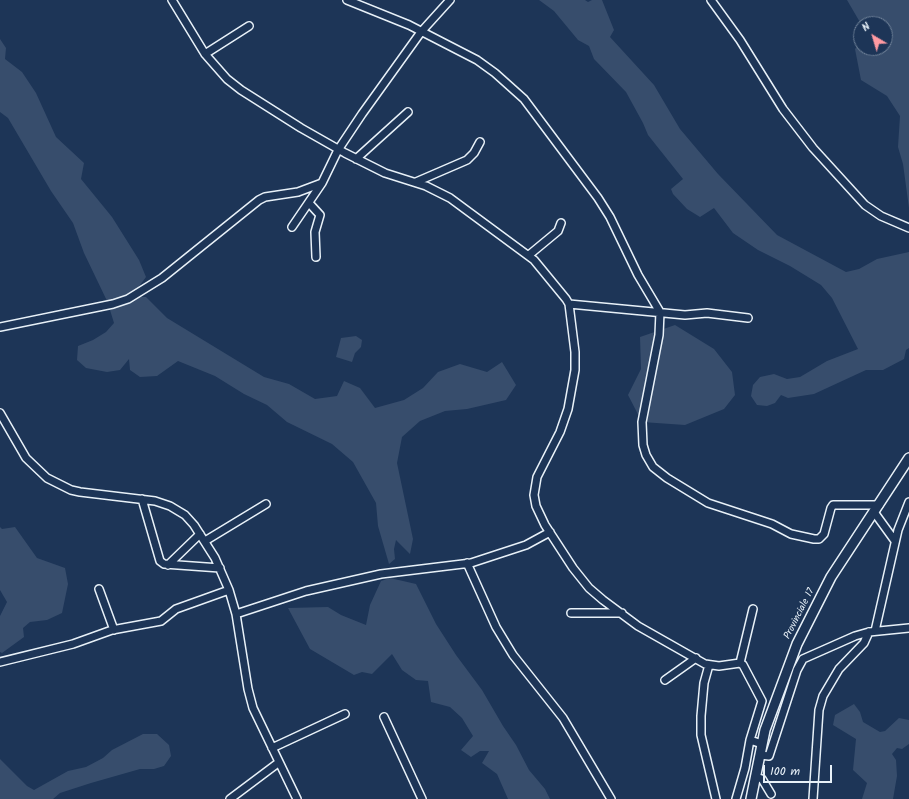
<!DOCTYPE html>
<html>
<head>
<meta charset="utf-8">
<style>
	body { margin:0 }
	#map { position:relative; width:909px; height:799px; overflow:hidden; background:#1d3557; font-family:Kalam,sans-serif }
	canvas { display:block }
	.north { position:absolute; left:853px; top:16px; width:40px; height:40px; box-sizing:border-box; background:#1d3557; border:1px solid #6e8097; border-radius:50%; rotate:322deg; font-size:11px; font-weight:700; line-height:16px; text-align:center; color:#e8f1f8 }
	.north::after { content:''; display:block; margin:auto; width:14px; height:18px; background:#ff9aa2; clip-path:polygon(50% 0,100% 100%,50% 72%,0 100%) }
	.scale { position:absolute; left:763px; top:765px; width:69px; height:18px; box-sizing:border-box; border:2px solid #e8f1f8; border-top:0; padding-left:5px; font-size:12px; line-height:14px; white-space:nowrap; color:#e8f1f8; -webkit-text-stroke:3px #1d3557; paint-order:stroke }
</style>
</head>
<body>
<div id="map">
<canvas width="909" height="799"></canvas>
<div class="north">N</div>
<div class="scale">100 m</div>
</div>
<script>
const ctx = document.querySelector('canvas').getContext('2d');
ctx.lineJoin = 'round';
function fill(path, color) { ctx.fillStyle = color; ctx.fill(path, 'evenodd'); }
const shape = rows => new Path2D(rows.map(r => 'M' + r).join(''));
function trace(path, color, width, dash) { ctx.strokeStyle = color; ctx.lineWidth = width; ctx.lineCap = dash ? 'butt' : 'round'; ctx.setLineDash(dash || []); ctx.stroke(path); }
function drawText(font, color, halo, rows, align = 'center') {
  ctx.font = font + ' Kalam,sans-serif'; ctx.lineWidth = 3.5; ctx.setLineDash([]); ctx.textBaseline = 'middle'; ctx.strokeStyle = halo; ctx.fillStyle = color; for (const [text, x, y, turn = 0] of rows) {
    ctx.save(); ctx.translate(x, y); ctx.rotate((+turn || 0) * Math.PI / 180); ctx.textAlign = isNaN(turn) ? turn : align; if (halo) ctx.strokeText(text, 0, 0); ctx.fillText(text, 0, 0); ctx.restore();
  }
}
const green = shape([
	[539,0,585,0,588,2,592,0,602,0,614,30,610,37,654,85,680,129,718,174,777,235,846,272,859,269,877,259,909,252,909,348,906,350,904,359,883,370,866,370,814,394,788,398,781,395,775,403,767,406,757,405,751,396,753,385,760,377,774,374,787,379,800,377,827,361,858,349,832,298,821,285,790,266,758,250,733,233,714,208,700,217,687,209,673,194,671,189,683,179,648,135,643,123,626,92,594,59,589,46,578,40,554,11],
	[847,0,909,0,909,208,903,164,898,147,900,116,887,96,861,80,855,49,861,42,861,48,885,48,885,24,861,24],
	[0,39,6,48,5,59,22,72,36,93,56,137,84,163,81,179,112,217,139,260,146,277,137,289,124,298,108,303,84,253,73,223,51,191,8,118,0,112],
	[139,297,146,297,167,318,264,377,289,384,315,399,337,396,344,381,360,388,375,408,404,400,423,388,438,372,460,364,487,372,502,362,516,385,506,400,467,409,445,411,420,421,402,437,397,463,413,539,410,554,396,540,394,549,395,559,389,564,378,526,376,503,353,462,332,444,287,422,267,405,244,394,215,376,178,361,157,376,140,377,130,370,129,359,120,370,107,372,86,368,77,360,78,346,93,340,106,332,114,323,110,310],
	[675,325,714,349,732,372,735,395,724,409,685,425,642,422,628,395,641,369,640,337],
	[356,336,362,340,361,347,355,353,352,362,336,357,341,338],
	[0,527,2,529,15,527,37,558,65,568,68,584,62,613,47,620,30,622,23,628,24,637,2,653,0,652,0,616,7,602,0,590],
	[390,578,416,584,436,624,456,655,482,690,503,726,516,745,529,770,545,789,550,799,508,799,497,774,482,763,489,751,480,751,471,757,461,750,473,736,462,718,450,707,431,702,428,681,416,680,402,670,392,654,372,674,362,672,354,675,310,649,288,608,328,607,341,615,366,625,370,605,381,581],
	[854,704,860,712,863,722,880,732,885,731,899,718,909,720,909,744,902,749,897,748,892,754,896,760,897,776,893,799,862,799,867,783,853,770,856,739,833,725,835,715],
	[143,734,157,734,169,745,171,756,164,766,154,769,140,769,91,783,60,793,53,799,0,799,0,759,27,786,34,790,68,771,86,767,103,758,112,750]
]);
const minor = shape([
	[172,0,205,54,227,79,241,90,301,128,345,153,385,173,426,186,450,198,534,260,566,299,569,304,575,352,575,370,568,409,560,432,537,477,534,495,536,506,545,525,573,568,589,588,603,600,638,626,705,664,719,666,740,663,743,665,762,701,750,740,762,744],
	[347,0,409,25,477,60,495,73,524,99,598,198,610,217,638,275,660,312,659,335,642,422,643,445,646,455,653,467,667,478,708,503,772,524,791,534,814,539,819,539,824,534,831,508,833,505,879,505],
	[711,0,740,40,783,109,813,148,865,205,881,216,909,228],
	[205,54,249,26],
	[356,159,408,112],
	[416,182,467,160,474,153,480,142],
	[309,203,320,215,315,232,316,257],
	[292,227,322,183],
	[529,255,558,231,561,223],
	[569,304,685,315,707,313,748,318],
	[0,327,113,304,128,299,162,278,259,200,265,197,298,192,322,183,338,150,362,114,421,32,450,0],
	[0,413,26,458,47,478,71,490,80,492,155,501,170,506,185,515,194,525,215,558,229,590,236,614,248,689,253,708,297,799],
	[142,499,160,561,164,564,220,568],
	[874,512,895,541],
	[205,541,266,504],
	[467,563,496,627,513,655,563,718,611,799],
	[168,565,200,534],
	[99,589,114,630],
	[571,613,622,613],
	[236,614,306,591,381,574,471,563,526,545,550,532],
	[875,631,898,530,909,502],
	[0,662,73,644,112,630,161,621,176,609,229,590],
	[740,663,753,609],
	[709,665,704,683,701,716,701,735,716,799],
	[665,680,696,658],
	[384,717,422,799],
	[272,748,345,714],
	[760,755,769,756,797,670,803,659,855,636,869,632,909,628],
	[755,777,762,779,771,794],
	[230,799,278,763],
	[736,799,745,768,750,740],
	[813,799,819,710,823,696,839,669,864,643,869,632]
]);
const major = shape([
	[751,799,765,730,797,644,831,577,909,458]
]);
const streetNames = [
	["Provinciale 17",800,614,-63]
];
fill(green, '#374d6c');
trace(minor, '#e8f1f8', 10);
trace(major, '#e8f1f8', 12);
trace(minor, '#1d3557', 7);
trace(major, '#1d3557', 9);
drawText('10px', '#e8f1f8', '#1d3557', streetNames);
</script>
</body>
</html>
